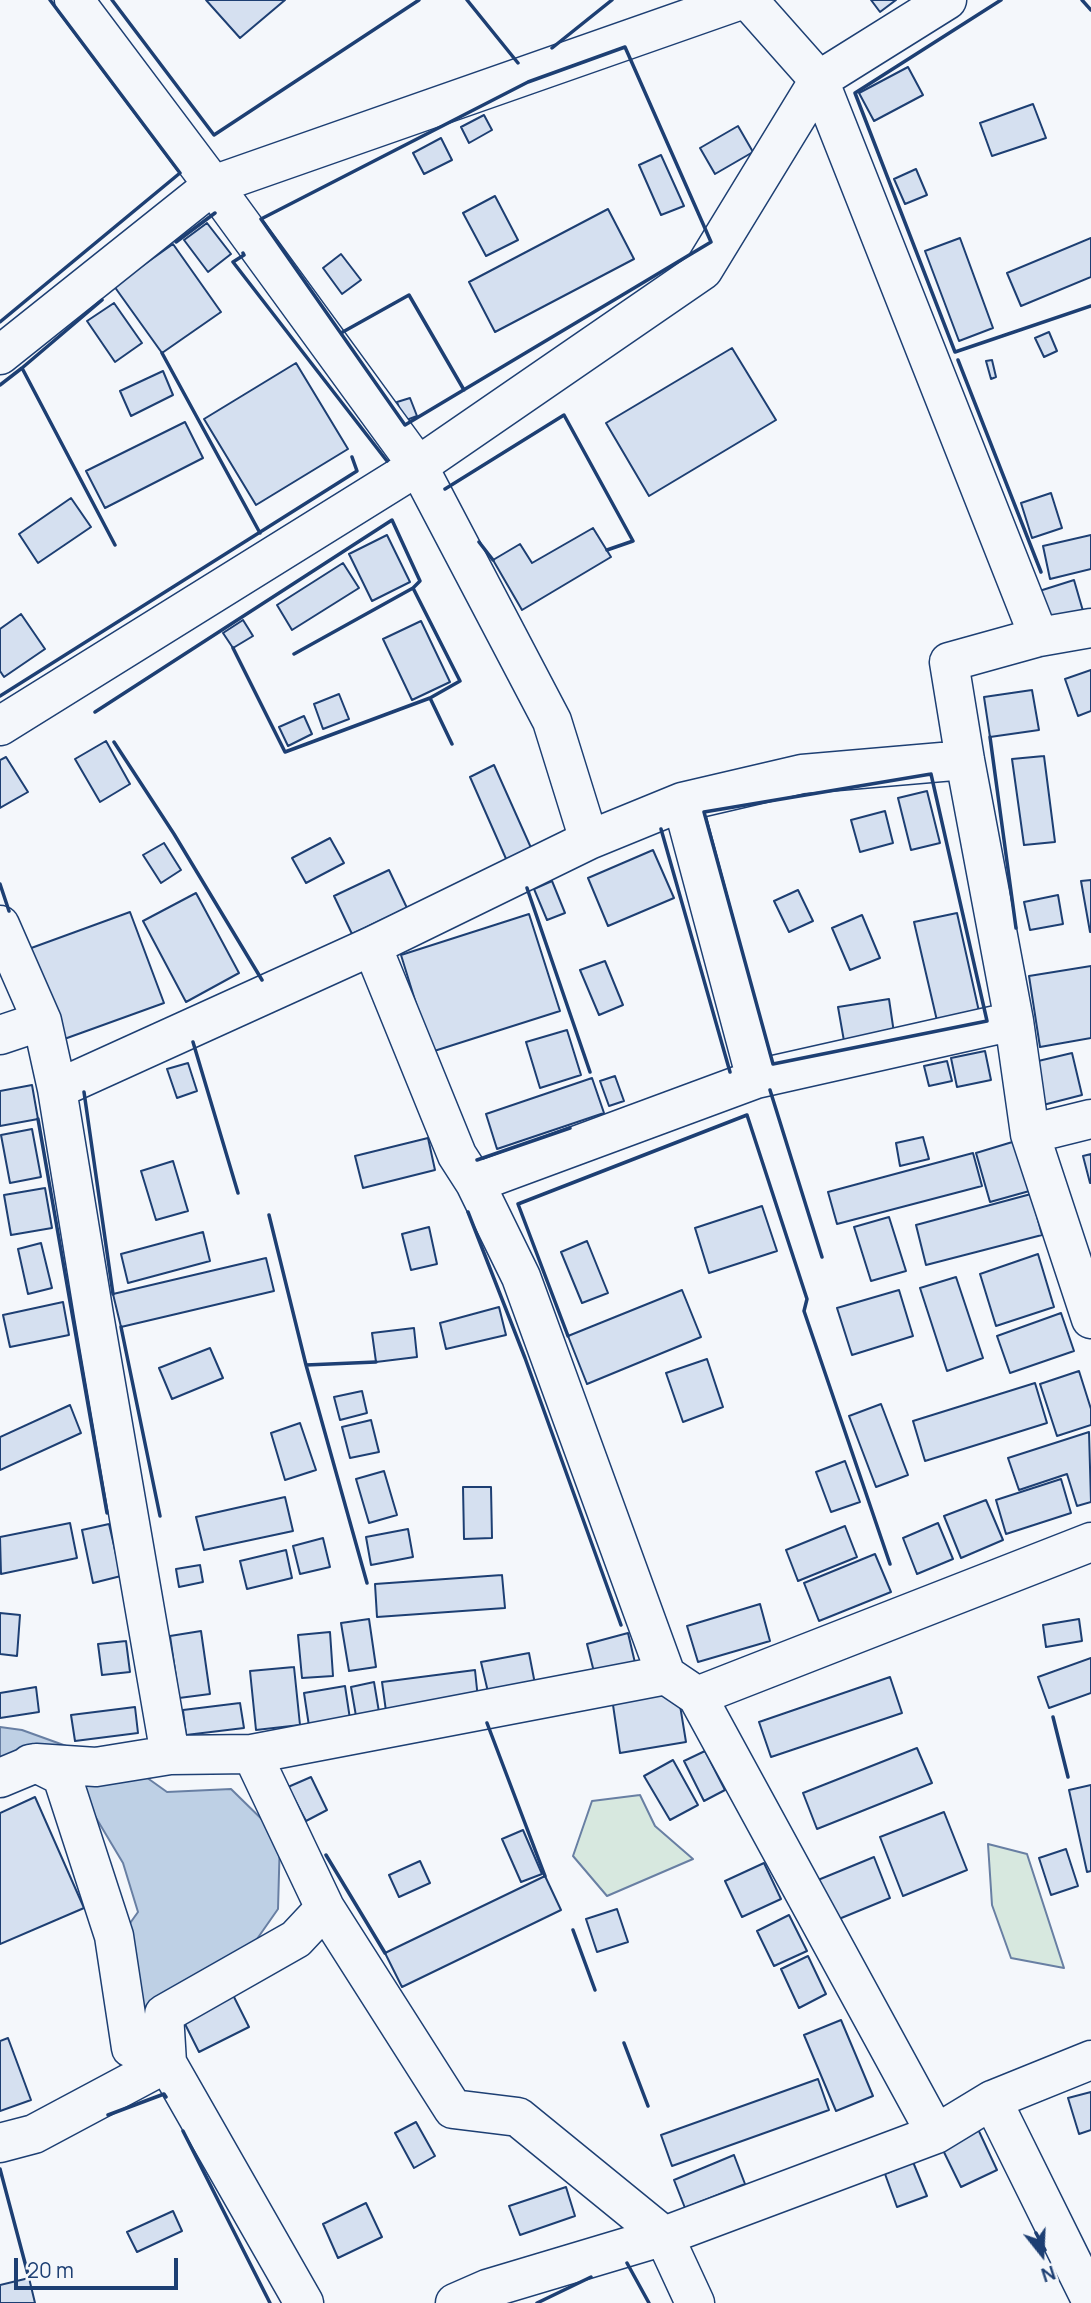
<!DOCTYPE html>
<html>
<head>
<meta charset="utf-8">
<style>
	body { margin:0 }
	#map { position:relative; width:1091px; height:2303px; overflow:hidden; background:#f4f7fb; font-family:Manrope,sans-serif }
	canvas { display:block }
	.north { position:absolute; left:1007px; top:2219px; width:70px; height:70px; -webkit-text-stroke:5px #f4f7fb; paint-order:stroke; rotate:162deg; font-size:19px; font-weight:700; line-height:28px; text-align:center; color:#1d3f73 }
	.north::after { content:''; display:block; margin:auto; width:24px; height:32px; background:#1d3f73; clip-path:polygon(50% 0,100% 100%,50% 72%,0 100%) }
	.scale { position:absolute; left:14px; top:2258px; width:164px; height:32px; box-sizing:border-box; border:4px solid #1d3f73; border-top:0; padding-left:9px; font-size:21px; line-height:24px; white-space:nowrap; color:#1d3f73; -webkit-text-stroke:5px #f4f7fb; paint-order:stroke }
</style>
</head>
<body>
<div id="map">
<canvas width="1091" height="2303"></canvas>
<div class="north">N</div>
<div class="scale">20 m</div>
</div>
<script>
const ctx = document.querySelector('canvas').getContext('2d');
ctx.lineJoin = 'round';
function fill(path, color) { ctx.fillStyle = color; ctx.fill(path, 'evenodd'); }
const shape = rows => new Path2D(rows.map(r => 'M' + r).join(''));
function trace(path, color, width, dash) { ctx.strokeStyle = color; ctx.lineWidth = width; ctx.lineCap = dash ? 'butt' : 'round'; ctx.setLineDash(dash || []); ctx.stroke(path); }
const green = shape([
	[640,1795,655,1826,693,1859,607,1896,573,1856,592,1801,640,1795],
	[988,1844,1027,1854,1064,1968,1011,1958,992,1905,988,1844]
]);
const water = shape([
	[0,1727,22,1730,83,1752,146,1777,167,1792,231,1789,280,1837,278,1909,243,1959,131,2048,120,2065,114,1936,128,1926,138,1912,123,1863,83,1796,62,1776,0,1795,0,1727]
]);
const building = shape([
	[206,0,285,0,240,38,206,0],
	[871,0,896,0,880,12,871,0],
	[908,67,923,95,874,121,859,93,908,67],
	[1033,104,1046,138,992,156,980,123,1033,104],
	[484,115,492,130,469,143,461,127,484,115],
	[738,126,753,152,715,174,700,148,738,126],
	[441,138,452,160,424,174,413,153,441,138],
	[661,155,684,206,661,215,639,165,661,155],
	[916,169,927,195,905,204,894,179,916,169],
	[495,196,518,240,486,256,463,213,495,196],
	[608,209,634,259,495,332,469,282,608,209],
	[207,223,231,254,208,272,184,240,207,223],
	[960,238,993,328,959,341,925,251,960,238],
	[1091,238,1091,277,1021,306,1007,273,1091,238],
	[173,244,221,312,162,353,114,286,173,244],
	[341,254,361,280,342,294,323,268,341,254],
	[114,303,142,343,115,362,87,321,114,303],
	[1049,332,1057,351,1044,357,1035,338,1049,332],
	[732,348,776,420,649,496,606,423,732,348],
	[992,360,996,377,991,379,986,361,992,360],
	[296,363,348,449,256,505,204,419,296,363],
	[163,371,173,395,131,416,120,391,163,371],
	[410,398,417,416,404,421,397,402,410,398],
	[185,422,203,458,105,508,86,471,185,422],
	[1051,493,1062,528,1032,538,1021,503,1051,493],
	[71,498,91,527,38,563,19,534,71,498],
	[593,528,611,557,522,610,493,560,520,544,532,563,593,528],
	[387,535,410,582,372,601,349,554,387,535],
	[1091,535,1091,569,1050,579,1043,546,1091,535],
	[343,563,359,588,292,630,277,605,343,563],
	[1074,580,1083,611,1041,623,1033,593,1074,580],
	[21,614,45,649,4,677,0,671,0,629,21,614],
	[243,620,253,636,233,648,223,633,243,620],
	[421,621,450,682,412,700,383,639,421,621],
	[1091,670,1091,711,1078,716,1065,679,1091,670],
	[1032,690,1039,730,990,737,984,697,1032,690],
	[339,694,349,719,323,729,314,704,339,694],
	[304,716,312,734,288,746,279,727,304,716],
	[106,741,130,784,100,802,75,759,106,741],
	[1044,756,1055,842,1024,845,1012,759,1044,756],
	[6,757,28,792,0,808,0,760,6,757],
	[494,765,532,850,507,861,470,777,494,765],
	[927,791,940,843,911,850,898,798,927,791],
	[885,811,893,843,860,852,851,820,885,811],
	[330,838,344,863,306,883,292,858,330,838],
	[164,843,181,870,161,883,143,855,164,843],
	[653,850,674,898,608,926,588,878,653,850],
	[389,870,407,908,352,934,334,896,389,870],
	[1091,880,1091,932,1090,932,1081,881,1091,880],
	[552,881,565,913,547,920,534,889,552,881],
	[798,890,813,921,789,932,774,901,798,890],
	[196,893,239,973,186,1002,143,921,196,893],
	[1058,895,1063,924,1030,930,1024,902,1058,895],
	[130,912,164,1003,56,1042,23,951,130,912],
	[957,913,980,1016,938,1025,914,922,957,913],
	[529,914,560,1011,431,1052,401,955,529,914],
	[862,915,880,958,850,970,832,928,862,915],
	[605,961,623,1005,599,1015,580,970,605,961],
	[1091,966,1091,1038,1040,1047,1029,976,1091,966],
	[889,999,894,1033,844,1041,838,1007,889,999],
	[567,1030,581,1075,540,1088,526,1042,567,1030],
	[985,1051,991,1080,957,1087,951,1058,985,1051],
	[1072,1053,1082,1095,1043,1105,1034,1062,1072,1053],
	[947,1061,952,1081,929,1086,924,1066,947,1061],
	[188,1063,197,1091,177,1098,167,1069,188,1063],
	[615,1076,624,1101,609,1106,600,1081,615,1076],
	[592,1078,604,1113,497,1149,486,1114,592,1078],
	[32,1085,38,1119,0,1126,0,1091,32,1085],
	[32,1129,41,1177,10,1183,1,1135,32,1129],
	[923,1137,929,1159,900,1166,896,1143,923,1137],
	[428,1138,435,1170,363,1188,355,1156,428,1138],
	[1019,1140,1033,1190,990,1202,976,1153,1019,1140],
	[973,1153,982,1186,837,1224,828,1192,973,1153],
	[1091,1154,1091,1183,1090,1183,1083,1156,1091,1154],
	[173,1161,188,1211,156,1220,141,1171,173,1161],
	[45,1188,52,1228,11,1235,4,1195,45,1188],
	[1031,1194,1042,1235,926,1265,916,1225,1031,1194],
	[762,1206,777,1251,709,1273,695,1228,762,1206],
	[889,1217,906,1271,871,1281,854,1227,889,1217],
	[429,1227,437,1264,411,1270,402,1234,429,1227],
	[203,1232,210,1261,128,1283,121,1254,203,1232],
	[587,1241,608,1293,582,1303,561,1252,587,1241],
	[41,1243,52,1288,28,1294,18,1249,41,1243],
	[1038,1254,1054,1307,996,1326,980,1274,1038,1254],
	[266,1258,274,1291,121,1327,113,1294,266,1258],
	[956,1277,983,1358,947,1371,920,1288,956,1277],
	[682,1290,701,1337,587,1384,568,1336,682,1290],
	[899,1290,913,1336,852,1355,837,1308,899,1290],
	[63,1302,69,1335,10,1347,3,1315,63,1302],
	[499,1307,506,1335,446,1349,440,1323,499,1307],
	[1061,1313,1074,1351,1010,1373,997,1336,1061,1313],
	[414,1328,417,1357,376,1362,372,1333,414,1328],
	[210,1348,223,1378,172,1399,159,1368,210,1348],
	[707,1359,723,1407,683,1422,666,1373,707,1359],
	[1079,1371,1091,1409,1091,1425,1057,1436,1040,1384,1079,1371],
	[1035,1383,1047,1423,925,1461,913,1421,1035,1383],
	[362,1391,367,1413,340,1420,334,1397,362,1391],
	[881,1404,908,1475,876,1487,849,1416,881,1404],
	[70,1405,81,1433,0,1470,0,1437,70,1405],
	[371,1420,379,1452,350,1458,342,1427,371,1420],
	[300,1423,316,1470,285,1480,271,1433,300,1423],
	[1089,1432,1091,1502,1077,1506,1067,1474,1019,1490,1008,1458,1089,1432],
	[845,1461,860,1502,831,1512,816,1472,845,1461],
	[384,1471,397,1515,369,1523,356,1479,384,1471],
	[1061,1479,1071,1513,1006,1534,996,1500,1061,1479],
	[463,1487,491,1487,492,1538,464,1539,463,1487],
	[285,1497,293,1531,204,1550,196,1517,285,1497],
	[986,1500,1003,1540,961,1558,944,1516,986,1500],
	[70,1523,77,1558,1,1574,0,1537,70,1523],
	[938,1523,953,1559,917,1574,903,1538,938,1523],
	[109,1524,121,1576,93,1583,82,1530,109,1524],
	[845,1526,857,1557,798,1581,786,1550,845,1526],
	[408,1529,413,1557,371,1565,366,1537,408,1529],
	[323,1538,330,1567,300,1574,293,1546,323,1538],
	[286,1550,292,1578,247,1589,240,1561,286,1550],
	[875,1554,891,1592,819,1621,804,1583,875,1554],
	[200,1565,203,1582,179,1587,176,1569,200,1565],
	[502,1575,505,1608,377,1617,375,1584,502,1575],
	[760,1604,770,1641,698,1662,687,1626,760,1604],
	[0,1613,20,1615,17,1656,0,1654,0,1613],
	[369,1619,376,1667,349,1671,341,1623,369,1619],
	[1079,1619,1082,1641,1046,1647,1043,1625,1079,1619],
	[201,1631,210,1694,179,1698,170,1636,201,1631],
	[330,1632,333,1676,302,1678,298,1635,330,1632],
	[628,1633,636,1667,595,1676,587,1644,628,1633],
	[126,1641,130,1672,102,1675,98,1644,126,1641],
	[529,1653,535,1684,488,1692,481,1662,529,1653],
	[1091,1658,1091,1693,1049,1708,1038,1677,1091,1658],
	[294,1667,300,1725,256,1730,250,1671,294,1667],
	[475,1670,478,1699,386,1711,382,1682,475,1670],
	[890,1677,902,1713,771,1757,759,1722,890,1677],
	[374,1682,379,1712,356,1716,351,1687,374,1682],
	[345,1686,350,1719,309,1726,304,1693,345,1686],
	[36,1687,39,1712,0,1718,0,1693,36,1687],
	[677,1687,686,1742,620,1753,612,1698,677,1687],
	[240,1703,244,1728,186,1735,183,1710,240,1703],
	[135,1707,138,1733,75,1741,71,1715,135,1707],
	[917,1748,932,1783,817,1829,803,1793,917,1748],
	[705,1751,725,1790,704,1801,684,1761,705,1751],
	[673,1760,698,1805,670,1820,644,1776,673,1760],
	[311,1777,327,1810,306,1821,288,1787,311,1777],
	[1091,1785,1091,1871,1087,1872,1069,1790,1091,1785],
	[35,1797,84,1908,0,1944,0,1813,35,1797],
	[944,1812,967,1870,903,1896,880,1837,944,1812],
	[523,1830,542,1874,521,1882,502,1839,523,1830],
	[1066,1849,1078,1886,1051,1895,1039,1858,1066,1849],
	[874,1857,890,1898,834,1921,818,1880,874,1857],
	[420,1861,430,1883,399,1897,389,1875,420,1861],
	[764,1863,781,1899,742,1917,725,1881,764,1863],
	[545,1876,561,1910,402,1987,385,1953,545,1876],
	[617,1909,628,1942,597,1952,586,1919,617,1909],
	[789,1915,807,1951,774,1966,757,1931,789,1915],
	[808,1956,826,1994,799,2008,781,1969,808,1956],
	[231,1991,249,2027,199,2052,181,2016,231,1991],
	[841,2020,873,2096,836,2111,804,2035,841,2020],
	[8,2038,31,2100,0,2111,0,2041,8,2038],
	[818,2079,829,2110,672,2166,661,2135,818,2079],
	[1091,2092,1091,2130,1079,2134,1068,2098,1091,2092],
	[416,2122,435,2156,414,2168,395,2133,416,2122],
	[977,2127,997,2170,961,2187,940,2144,977,2127],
	[734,2155,745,2184,685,2208,674,2180,734,2155],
	[913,2162,927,2196,897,2207,885,2174,913,2162],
	[566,2187,575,2216,520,2235,509,2206,566,2187],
	[366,2203,382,2237,338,2258,323,2224,366,2203],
	[173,2211,182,2231,137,2252,127,2232,173,2211],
	[29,2278,35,2303,0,2303,0,2285,29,2278]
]);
const minor = shape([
	[74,0,213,185,418,466,552,721,589,840],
	[748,0,819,80,1039,637],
	[0,355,213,185,741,0],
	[1091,628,1039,637,949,662,965,760,1014,1021,1030,1134,1091,1319],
	[0,726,418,466,703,270,819,80,947,0],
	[682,802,756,1079],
	[0,925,42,1021,57,1089,94,1315,170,1755],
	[372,946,457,1155,475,1183,521,1277,666,1675,697,1696,936,2134],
	[0,1035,42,1021],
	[57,1089,372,946,589,840,682,802,802,774,965,760],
	[1030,1134,1091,1119],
	[475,1183,756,1079,1014,1021],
	[697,1696,1091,1542],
	[252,1754,325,1908,453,2109,518,2117,664,2236,695,2303],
	[30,1764,36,1763,62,1776,114,1936,131,2048,167,2063,304,2303],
	[0,1778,36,1763,96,1767,170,1755,252,1754,666,1675],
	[992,2100,1091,2300],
	[0,2143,34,2134,167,2063,164,2014,296,1939,325,1908],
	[455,2303,487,2289,664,2236,936,2134,992,2100,1091,2060]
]);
const wall = shape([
	[112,0,214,135,419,0],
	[467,0,518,63],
	[1001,0,855,93,955,352,1091,306],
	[1082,0,1091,10],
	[625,47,711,242,405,425,261,219,528,82,625,47],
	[552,48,612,0],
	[176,242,215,213],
	[243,253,244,255,233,262,387,461],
	[102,300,22,368,115,545],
	[0,322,180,173,50,0],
	[341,333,409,295,464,390],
	[162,353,260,533],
	[958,360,1041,572],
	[0,385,22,368],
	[445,489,564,415,633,541,607,550],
	[479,542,493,560],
	[233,648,285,752,430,698],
	[294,654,413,588],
	[0,696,357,471,352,457],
	[95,712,392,520,420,581,413,588,460,681,430,698,452,744],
	[990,737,1016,928],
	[114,742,174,834,262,980],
	[931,774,987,1021,773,1064,704,812,931,774],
	[661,829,730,1072],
	[0,884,9,911],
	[527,888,590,1072],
	[193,1042,238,1193],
	[770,1090,822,1257],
	[84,1092,113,1294],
	[38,1119,107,1513],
	[477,1160,570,1128],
	[468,1212,525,1358,621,1625],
	[269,1215,306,1365,376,1362],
	[121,1327,160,1516],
	[568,1336,518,1204,747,1115,807,1299,804,1311,890,1564],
	[306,1365,367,1583],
	[1053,1717,1068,1777],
	[487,1723,545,1876],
	[326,1855,385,1953],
	[573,1930,595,1990],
	[624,2043,648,2106],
	[108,2115,164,2094,166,2097],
	[183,2131,270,2303],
	[0,2169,29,2278],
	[1036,2233,1045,2250],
	[627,2263,649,2303],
	[537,2303,591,2277]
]);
fill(green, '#d7e8df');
trace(green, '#687fa3', 2);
fill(water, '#bed0e5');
trace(water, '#687fa3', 2);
fill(building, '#d5e0f0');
trace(building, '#1d3f73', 2);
trace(minor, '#1d3f73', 41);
trace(minor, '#f4f7fb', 38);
trace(wall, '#1d3f73', 3.5);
</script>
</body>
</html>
